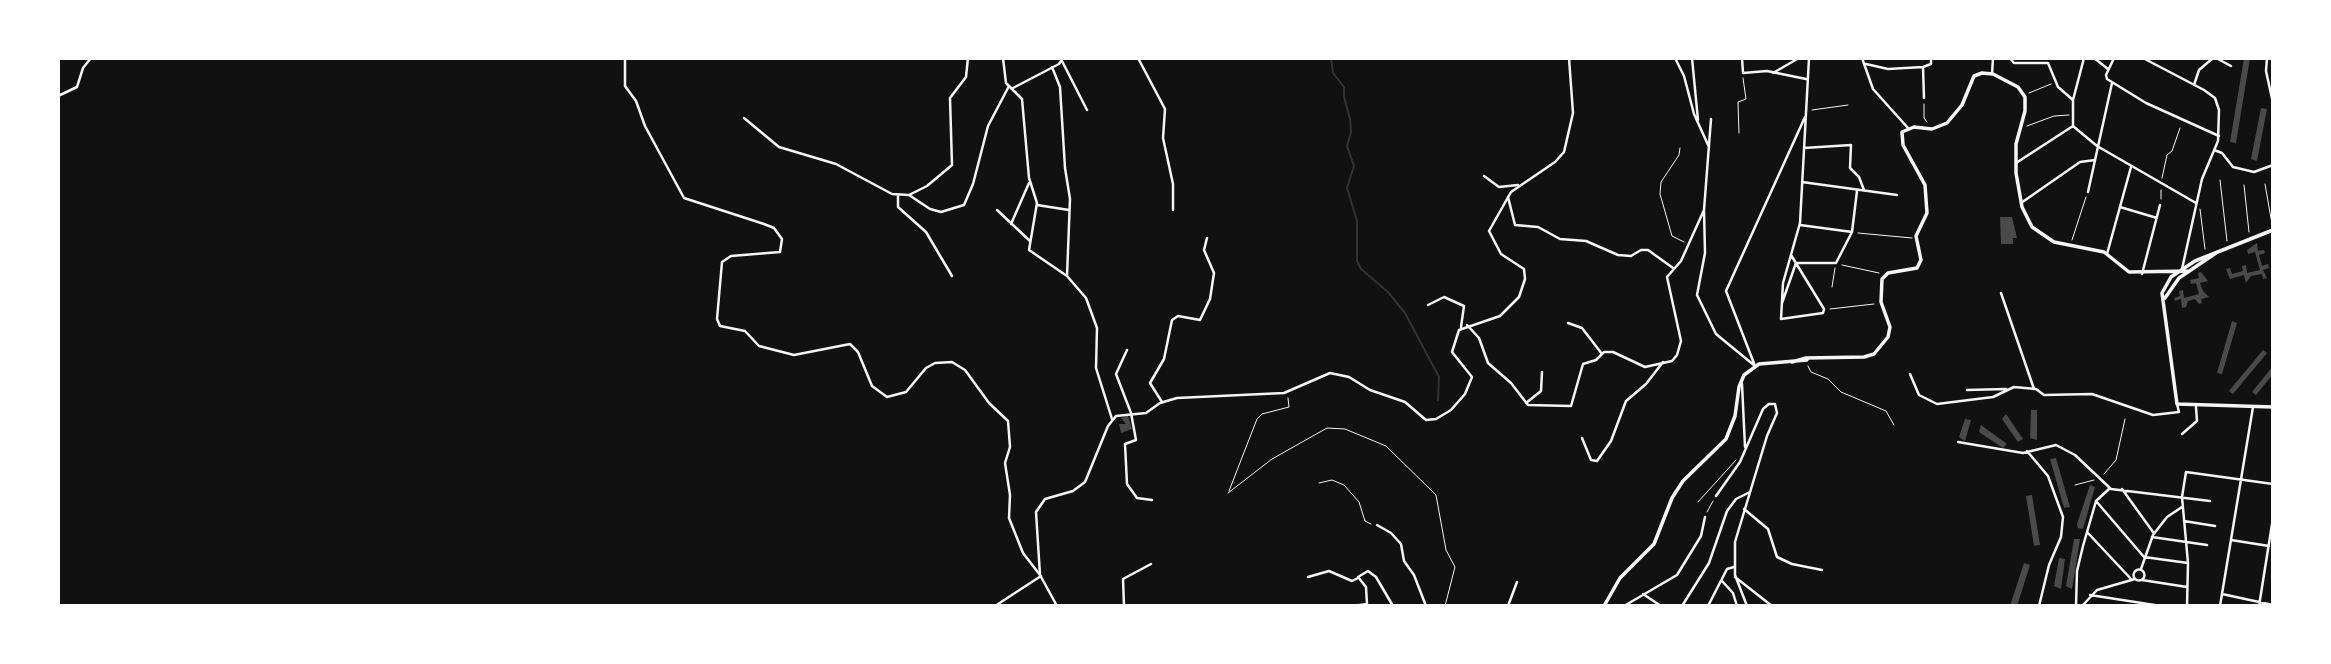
<!DOCTYPE html>
<html>
<head>
<meta charset="utf-8">
<style>
	body { margin:0 }
	#map { position:relative; width:2331px; height:664px; overflow:hidden; background:#111; font-family:Roboto,sans-serif }
	canvas { display:block }
	.frame { position:absolute; inset:0; border:60px solid #fff; pointer-events:none }
</style>
</head>
<body>
<div id="map">
<canvas width="2331" height="664"></canvas>
<div class="frame"></div>
</div>
<script>
const ctx = document.querySelector('canvas').getContext('2d');
ctx.lineJoin = 'round';
const shape = rows => new Path2D(rows.map(r => 'M' + r).join(''));
function trace(path, color, width, dash) { ctx.strokeStyle = color; ctx.lineWidth = width; ctx.lineCap = dash ? 'butt' : 'round'; ctx.setLineDash(dash || []); ctx.stroke(path); }
function fill(path, color) { ctx.fillStyle = color; ctx.fill(path, 'evenodd'); }
const stream = shape([
	[1331,58,1333,73,1344,87,1344,97,1350,119,1351,132,1347,146,1354,166,1347,188,1357,221,1357,261,1361,269,1388,292,1405,313,1439,377,1438,400]
]);
const building = shape([
	[2244,58,2250,58,2236,143,2230,142],
	[2261,108,2267,109,2257,161,2251,159],
	[2000,217,2012,217,2017,238,2013,238,2013,244,2001,244],
	[2257,243,2258,251,2264,250,2265,253,2259,255,2262,266,2268,264,2269,268,2263,270,2267,278,2263,279,2262,274,2251,276,2246,283,2244,275,2230,279,2226,269,2230,268,2232,274,2243,271,2242,266,2246,265,2247,273,2260,270,2255,252,2248,254,2247,250],
	[2201,272,2208,281,2200,283,2203,291,2209,297,2201,299,2202,303,2199,304,2195,299,2188,301,2186,307,2182,308,2181,299,2175,301,2174,298,2180,296,2179,291,2183,290,2184,298,2199,294,2196,283,2191,284,2190,280,2199,278,2198,273],
	[2232,321,2237,323,2222,374,2217,373],
	[2263,350,2267,353,2233,394,2229,391],
	[2273,366,2273,374,2256,395,2252,392],
	[2031,410,2037,410,2037,440,2030,438],
	[2006,414,2023,439,2018,442,2002,419],
	[1128,416,1132,429,1121,433,1119,424,1126,424,1121,418],
	[1965,419,1971,420,1965,441,1959,437],
	[1981,425,2007,444,2003,448,1979,432],
	[2056,458,2070,507,2064,508,2050,459],
	[2090,485,2095,487,2083,529,2078,528,2077,524],
	[2032,495,2040,545,2034,546,2026,496],
	[2074,539,2080,539,2072,589,2066,586],
	[2059,558,2065,559,2061,589,2054,586],
	[2024,563,2030,565,2017,606,2010,606]
]);
const path = shape([
	[2029,93,2051,84],
	[1924,104,1924,118,1927,122],
	[1812,110,1848,105],
	[2027,126,2054,116,2069,115],
	[1739,133,1738,102,1746,99,1743,78],
	[1680,148,1679,155,1661,182,1660,194,1672,236,1684,242],
	[2162,178,2167,155,2172,151,2180,128],
	[2220,180,2227,241],
	[2265,184,2272,224],
	[2244,185,2249,232],
	[2161,199,2161,190],
	[2200,209,2205,249],
	[1858,233,1912,238],
	[2072,240,2086,197],
	[1842,265,1879,273],
	[1832,287,1835,268],
	[1830,309,1874,304],
	[1808,366,1811,372,1828,379,1841,392,1886,411,1894,425],
	[2104,474,2116,460,2125,419],
	[1319,483,1332,480,1344,485,1359,502,1365,521,1371,524],
	[2075,485,2094,480],
	[1229,491,1257,419,1262,414,1289,407,1288,398],
	[1228,493,1272,459,1327,428,1345,429,1386,446,1436,495,1446,550,1455,567,1445,606],
	[1698,502,1736,460],
	[1707,512,1713,501]
]);
const minor = shape([
	[625,58,625,86,636,101,645,126,684,198,764,224,774,228,782,239,780,252,731,256,722,262,717,319,720,326,745,331,759,346,794,355,850,344,858,352,872,386,887,397,906,392,926,368,935,363,952,362,965,370,989,403,1008,421,1010,447,1005,463,1010,495,1009,518,1023,553,1040,575],
	[1003,58,1006,83,1022,99,1029,178,1037,203,1029,250,1067,276,1086,298,1097,328,1096,368,1112,419],
	[1138,58,1165,109,1163,138,1173,184,1173,210],
	[1675,58,1684,76,1694,114,1709,147],
	[1692,58,1698,120],
	[1742,58,1743,73,1767,71,1806,79],
	[1862,58,1873,89,1908,128],
	[2010,58,2014,63,2048,63,2058,87,2073,100],
	[2084,58,2073,100,2073,126,2097,146,2196,203],
	[2094,58,2108,69],
	[2114,58,2106,75,2107,79,2146,103,2219,136],
	[2143,58,2204,90,2215,98,2219,110,2218,141,2202,179,2182,269],
	[2216,58,2231,66],
	[2267,58,2266,71,2273,103],
	[1062,61,1087,110],
	[1866,64,1888,69,1923,67,1931,64,1931,58],
	[1052,67,1060,87,1065,168,1070,199,1067,276],
	[1923,67,1924,98],
	[1773,73,1799,58],
	[1992,74,1993,58],
	[2194,85,2199,70,2213,58],
	[1013,88,1059,64,1063,58],
	[58,96,77,87,83,68,91,58],
	[744,118,779,147,836,164,892,194,909,195,927,186,952,165,950,98,966,77,968,58],
	[1711,119,1704,210,1705,253,1697,295,1716,334,1755,366],
	[1804,148,1851,145,1850,168,1859,177,1864,190],
	[2214,150,2222,153,2233,167,2254,172,2273,165],
	[2016,163,2073,126],
	[1484,176,1499,187,1518,185],
	[1802,182,1897,195],
	[2088,192,2112,83],
	[898,195,898,207,926,232,952,276],
	[909,195,930,209,941,212,964,205,973,184,988,126,1009,86],
	[1508,197,1515,225,1538,227,1560,239,1586,241,1618,255,1631,256,1641,250,1648,250,1673,268],
	[2021,203,2080,162,2095,160],
	[1037,205,1069,210],
	[2120,207,2157,218],
	[997,210,1030,241],
	[1011,224,1029,183],
	[1800,225,1852,232],
	[2107,254,2131,167],
	[1791,255,1824,309,1823,313,1781,319,1783,283,1800,223,1809,58],
	[2142,274,2160,205],
	[2001,293,2034,389],
	[1782,303,1796,263,1836,263,1852,232,1857,191],
	[1428,305,1444,297,1464,306,1461,327],
	[1568,323,1582,328,1602,354],
	[1467,325,1479,338,1488,363,1511,383,1528,405,1571,406,1583,364,1596,360,1604,352,1613,352,1645,367,1672,361,1677,355,1681,341,1667,277,1681,261,1704,210],
	[1127,350,1116,374,1131,413,1136,440,1125,444,1127,484,1137,498,1152,500],
	[1755,366,1726,291,1805,117],
	[1910,374,1919,395,1937,404,1993,397,2014,387,2036,389,2044,395,2092,394,2153,415,2179,412,2177,404],
	[1742,384,1745,447],
	[1967,390,2006,389],
	[1162,402,1150,383,1164,359,1172,320,1178,316,1200,320,1210,299,1214,273,1204,250,1207,238],
	[1526,403,1541,391,1542,372],
	[2182,434,2197,421,2196,407],
	[1582,438,1591,460,1597,461,1611,441,1626,401,1646,384,1663,362],
	[1958,442,2023,453,2056,445,2075,455,2111,489,2210,501],
	[2027,451,2048,476,2063,517,2061,537,2049,565,2039,606],
	[2122,489,2153,532],
	[1716,496,1740,462,1763,409,1769,404,1775,404,1777,413,1767,436,1735,542,1735,575,1747,606],
	[2096,501,2144,557,2188,563],
	[1744,509,1768,529,1777,557,1792,564,1822,570],
	[2184,521,2215,526],
	[1377,525,1391,533,1401,544,1404,561,1414,575,1426,606],
	[2087,532,2132,580],
	[2152,537,2207,545],
	[2231,540,2269,546],
	[2141,569,2153,535,2167,517,2182,507],
	'2133.5 575a5.5 5.5 0 1 1 11 0a5.5 5.5 0 1 1-11 0Z',
	[1308,577,1329,571,1352,581,1358,578],
	[1735,577,1772,606],
	[2142,580,2187,587],
	[1722,581,1733,593,1737,606],
	[1643,594,1661,606],
	[2222,594,2273,605],
	[2090,595,2161,606],
	[995,606,1041,576],
	[1124,606,1123,579,1151,564],
	[1353,606,1367,604,1366,587,1358,577,1368,571,1376,577,1393,606],
	[1508,606,1517,582],
	[1624,606,1677,575,1701,536,1705,517],
	[1682,606,1709,563,1727,511,1736,499,1750,492],
	[1708,606,1727,569,1734,567],
	[2076,606,2077,571,2083,546,2096,501,2109,489],
	[2082,606,2097,590,2135,579],
	[2187,606,2188,563,2182,497,2186,472,2273,484],
	[2220,606,2253,407],
	[2259,606,2273,518]
]);
const tertiary = shape([
	[1057,606,1040,575,1036,512,1045,499,1073,491,1085,482,1108,426,1116,416,1146,413,1160,403,1177,398,1284,393,1330,373,1349,377,1370,390,1405,402,1426,420,1436,419,1451,410,1465,394,1472,377,1452,352,1459,330,1500,316,1519,297,1525,279,1524,269,1501,254,1489,231,1511,192,1555,162,1564,152,1573,113,1569,58]
]);
const secondary = shape([
	[2273,230,2195,261,2171,277,2162,293,2177,404,2273,407],
	[2165,298,2179,278,2216,253],
	[1792,362,1806,358,1864,357,1874,354,1888,337,1890,327,1881,302,1882,279,1888,273,1917,268,1921,260,1916,236,1927,213,1925,185,1903,145,1902,132,1914,127,1932,129,1947,123,1962,105,1974,76,1982,73,1993,74,2018,87,2025,97,2025,111,2016,144,2016,173,2022,207,2032,227,2054,242,2104,252,2129,272,2189,271],
	[1604,606,1620,578,1654,544,1672,498,1683,481,1726,439,1735,416,1739,387,1744,375,1759,364,1807,360]
]);
trace(stream, '#333', 2);
fill(building, '#4a4a4a');
trace(path, '#f5f5f5', 1);
trace(minor, '#f5f5f5', 2.5);
trace(tertiary, '#f5f5f5', 2.5);
trace(secondary, '#f5f5f5', 3.5);
</script>
</body>
</html>
